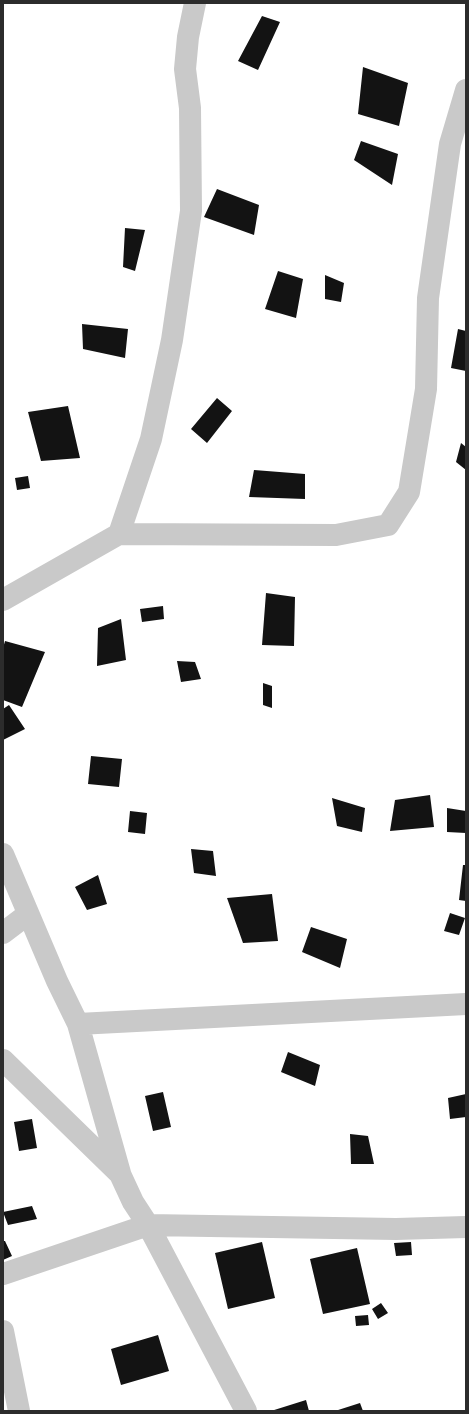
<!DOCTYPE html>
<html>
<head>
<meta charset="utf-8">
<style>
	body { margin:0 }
	#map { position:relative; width:469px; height:1414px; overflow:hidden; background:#fff; font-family:"Fira Sans",sans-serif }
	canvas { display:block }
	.frame { position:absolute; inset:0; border:4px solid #2c2c2c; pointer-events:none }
</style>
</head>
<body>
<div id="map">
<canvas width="469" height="1414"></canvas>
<div class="frame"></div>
</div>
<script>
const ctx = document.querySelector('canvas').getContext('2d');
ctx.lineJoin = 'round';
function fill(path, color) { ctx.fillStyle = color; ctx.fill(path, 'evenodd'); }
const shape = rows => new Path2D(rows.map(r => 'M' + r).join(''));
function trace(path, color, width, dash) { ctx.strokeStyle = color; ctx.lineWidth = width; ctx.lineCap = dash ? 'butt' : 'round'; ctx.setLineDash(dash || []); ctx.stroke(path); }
const building = shape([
	[262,16,280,22,258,70,238,61],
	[363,67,408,83,399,126,358,114],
	[361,141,398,154,392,185,354,160],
	[217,189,259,205,254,235,204,217],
	[125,228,145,230,135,271,123,267],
	[278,271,303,279,296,318,265,309],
	[325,275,344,283,341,302,325,299],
	[82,324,128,329,125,358,83,349],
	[458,329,466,331,466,371,451,368],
	[217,398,232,411,207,443,191,429],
	[68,406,80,458,41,461,28,412],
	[461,443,466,447,466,470,456,462],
	[254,470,305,474,305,499,249,497],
	[28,476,30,488,17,490,15,478],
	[266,593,295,597,294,646,262,645],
	[163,606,164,619,142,622,140,609],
	[121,619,126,660,97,666,98,628],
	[5,641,45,652,22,707,3,700,3,648],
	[177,661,195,662,201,679,181,682],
	[263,683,272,686,272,708,263,705],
	[9,705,25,729,3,740,3,709],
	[91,756,122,759,119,787,88,784],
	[430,795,434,827,390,831,395,800],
	[332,798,365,808,362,832,337,826],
	[447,808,466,811,466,833,447,832],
	[130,811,147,813,145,834,128,832],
	[191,849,213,851,216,876,194,873],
	[463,865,466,865,466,901,459,900],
	[98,875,107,904,87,910,75,887],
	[272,894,278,941,243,943,227,898],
	[450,913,465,918,459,935,444,931],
	[311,927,347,939,340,968,302,952],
	[288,1052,320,1065,315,1086,281,1072],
	[163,1092,171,1127,153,1131,145,1096],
	[466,1094,466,1117,450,1119,448,1098],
	[32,1119,37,1148,19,1151,14,1122],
	[350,1134,368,1136,374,1164,351,1164],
	[32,1206,37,1219,8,1225,3,1212],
	[3,1241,5,1241,12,1256,3,1260],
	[262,1242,275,1298,228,1309,215,1253],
	[411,1242,412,1255,396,1256,394,1243],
	[357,1248,370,1304,323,1314,310,1259],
	[381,1303,388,1313,378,1319,372,1309],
	[368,1315,369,1325,356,1326,355,1316],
	[158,1335,169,1371,121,1385,111,1349],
	[306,1400,309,1411,271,1411],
	[360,1403,363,1411,335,1411]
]);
const street = shape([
	[119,534,151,439,172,340,191,211,190,108,185,69,188,37,195,3],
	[3,600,119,534,336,535,388,525,409,492,426,389,428,298,450,144,466,90],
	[3,854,57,981,78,1024,120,1173],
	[3,933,28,914],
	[78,1024,466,1004],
	[3,1060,120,1174,133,1202,148,1225,246,1411],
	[3,1274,148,1225,396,1229,466,1227],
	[3,1331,19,1411]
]);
fill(building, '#131313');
trace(street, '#c9c9c9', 22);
</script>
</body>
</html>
